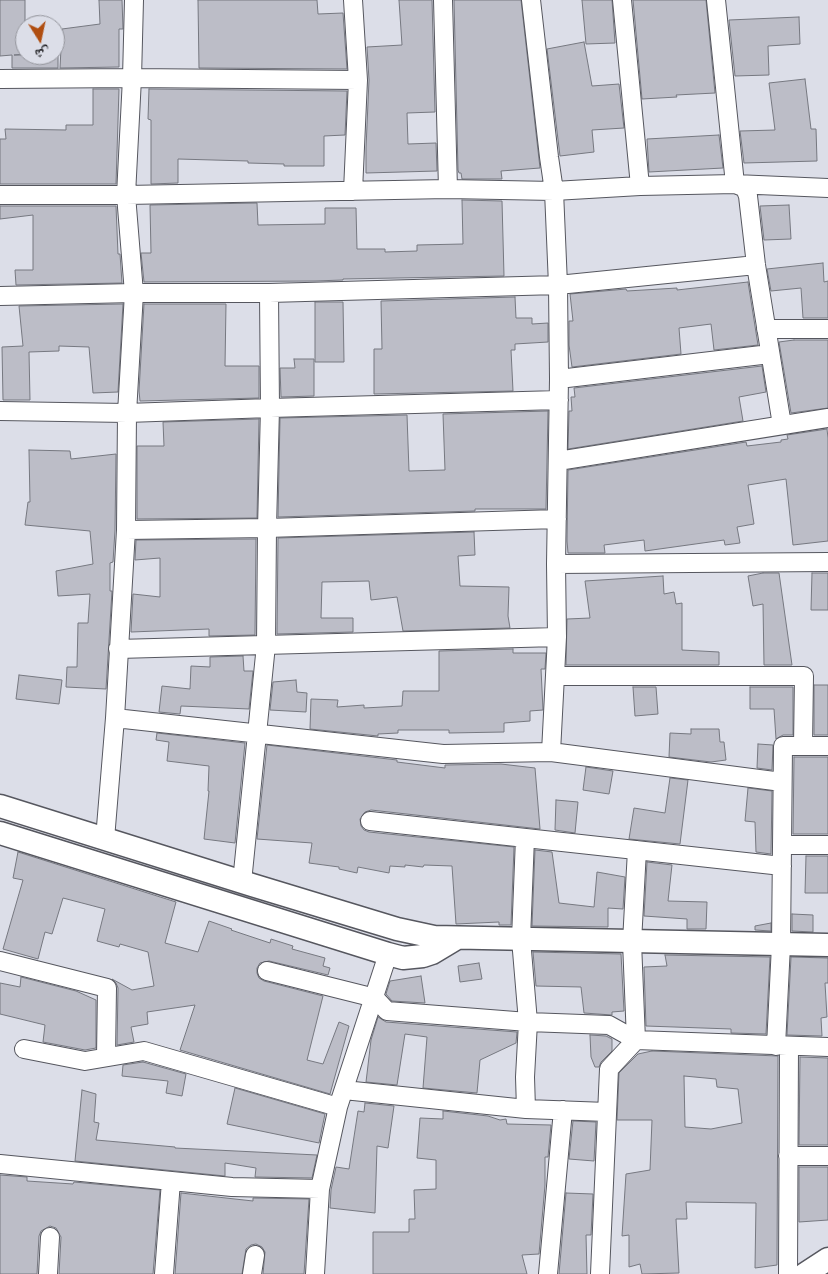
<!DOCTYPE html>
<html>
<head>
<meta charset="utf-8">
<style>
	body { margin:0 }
	#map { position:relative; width:828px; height:1274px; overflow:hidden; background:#dcdee8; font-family:"Open Sans","Noto Naskh Arabic",sans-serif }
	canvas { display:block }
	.north { position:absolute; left:15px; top:15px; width:50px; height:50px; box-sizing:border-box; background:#dcdee8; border:1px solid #94959c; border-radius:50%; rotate:170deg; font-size:14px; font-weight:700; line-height:20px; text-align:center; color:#27272b }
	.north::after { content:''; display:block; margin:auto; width:18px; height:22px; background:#b04e10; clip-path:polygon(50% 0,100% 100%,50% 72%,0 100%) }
</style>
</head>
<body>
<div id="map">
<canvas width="828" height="1274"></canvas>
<div class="north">ش</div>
</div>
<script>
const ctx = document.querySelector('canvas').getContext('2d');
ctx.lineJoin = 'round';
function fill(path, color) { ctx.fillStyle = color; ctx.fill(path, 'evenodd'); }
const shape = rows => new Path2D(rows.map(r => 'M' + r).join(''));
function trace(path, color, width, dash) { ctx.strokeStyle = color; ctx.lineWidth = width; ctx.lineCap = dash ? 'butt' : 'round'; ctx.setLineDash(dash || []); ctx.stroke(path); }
const building = shape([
	[0,0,25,0,25,54,14,55,58,55,58,68,12,68,12,55,0,56,0,0],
	[99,0,122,0,123,29,119,29,119,67,60,68,62,29,100,24,99,0],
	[198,0,317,0,318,14,343,13,347,69,199,68,198,0],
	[399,0,432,0,435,112,407,113,408,144,436,143,437,171,366,173,366,148,369,80,367,47,402,45,399,0],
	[454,0,521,0,540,168,501,171,502,179,462,179,461,173,459,173,458,170,454,0],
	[582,0,612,0,615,43,586,44,582,0],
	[633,0,706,0,715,93,676,95,677,97,642,99,633,0],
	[799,17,800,44,768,46,769,75,735,76,729,20,799,17],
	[584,42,592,86,619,84,624,128,592,130,594,152,560,156,547,49,584,42],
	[805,79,811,129,816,129,817,161,744,163,740,131,775,130,769,83,805,79],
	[93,89,119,89,116,184,0,184,0,139,6,139,5,129,66,130,66,125,93,125,93,89],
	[149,89,347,91,345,135,324,136,324,166,284,166,284,164,248,163,248,161,178,159,178,183,151,184,151,120,148,119,149,89],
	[719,135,723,168,649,172,647,139,719,135],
	[462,200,502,201,504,276,343,279,343,280,315,281,144,282,141,253,151,253,150,205,257,203,258,225,325,224,325,208,356,208,357,249,385,249,385,252,417,251,417,245,463,244,462,200],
	[789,205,791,239,764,240,760,206,789,205],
	[0,206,116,206,118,254,120,254,122,283,16,285,15,270,33,270,33,215,0,219,0,206],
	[823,263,824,282,828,281,828,318,803,318,801,288,771,291,767,269,823,263],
	[748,282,758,345,714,350,711,324,679,328,681,354,572,367,569,345,569,321,573,321,570,294,626,289,627,291,677,288,677,290,748,282],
	[515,297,516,318,532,318,532,324,548,323,548,342,515,344,515,350,511,350,513,391,374,394,374,349,382,349,381,301,515,297],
	[315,302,343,302,344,362,315,362,315,302],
	[123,304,118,392,93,393,89,347,59,346,59,351,29,352,30,400,3,400,2,347,23,346,19,306,123,304],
	[144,304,226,304,225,366,259,366,259,398,140,401,139,391,144,304],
	[794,340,828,340,828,408,791,413,779,342,794,340],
	[294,359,314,359,314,396,281,397,280,368,295,368,294,359],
	[762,366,766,392,739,397,743,421,568,449,569,411,572,411,571,397,575,397,574,388,762,366],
	[548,411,546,509,475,509,475,511,278,517,280,418,407,415,409,471,445,470,443,414,548,411],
	[259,419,257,518,137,519,137,446,164,446,163,422,259,419],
	[827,429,828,438,828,541,793,545,786,479,748,485,754,524,737,527,740,543,725,545,724,540,645,551,644,540,604,545,605,553,568,553,567,541,568,470,746,442,747,446,781,442,781,440,788,439,787,435,827,429],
	[29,450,70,451,71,459,116,454,115,530,113,562,110,563,110,591,112,591,106,689,66,687,67,667,77,667,78,623,88,623,90,594,58,596,56,571,93,564,90,531,25,525,28,502,30,502,29,450],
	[474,532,475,555,458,556,460,586,509,587,508,616,510,628,403,631,397,597,371,600,369,581,322,582,321,618,353,618,353,632,277,634,278,538,474,532],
	[256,539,255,635,209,636,209,629,131,632,133,594,160,597,160,558,135,560,136,540,256,539],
	[763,573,779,573,792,665,764,665,763,604,753,606,748,576,763,573],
	[812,573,828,573,828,610,811,610,812,573],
	[663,576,664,594,674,592,676,604,682,603,682,650,719,652,719,665,566,665,567,619,590,618,585,581,663,576],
	[513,649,513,653,546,653,545,669,541,669,543,710,530,711,530,721,504,723,504,732,449,733,449,730,398,730,398,733,378,734,378,736,310,729,311,699,338,700,337,707,364,705,364,708,402,706,403,691,439,691,439,651,513,649],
	[243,656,244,671,253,671,249,709,181,706,180,714,159,712,162,686,190,689,191,666,210,667,210,657,243,656],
	[19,675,62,680,59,704,16,699,19,675],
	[296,680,297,692,307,693,306,712,270,710,273,682,296,680],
	[814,685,828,685,828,735,814,735,814,685],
	[633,687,656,687,658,714,635,716,633,687],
	[750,687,793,687,793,735,783,735,776,739,774,709,750,709,750,687],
	[691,729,719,729,720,742,724,742,726,760,711,762,669,757,670,733,691,734,691,729],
	[157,733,245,743,235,843,204,839,209,791,208,791,209,766,167,761,169,742,156,740,157,733],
	[758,744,773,745,772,770,757,768,758,744],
	[267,745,397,760,397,762,445,768,445,765,501,764,535,768,540,829,371,810,365,812,360,819,361,826,364,830,369,832,514,847,511,925,499,925,499,922,456,924,452,866,424,865,423,867,405,865,405,867,390,866,389,873,358,867,357,873,339,869,339,867,309,863,312,843,257,839,267,745],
	[794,757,828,757,828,834,793,834,794,757],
	[586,767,613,771,609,794,583,790,586,767],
	[670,778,688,780,680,844,629,839,634,808,665,813,670,778],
	[748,788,772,791,771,854,756,852,755,822,745,821,748,788],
	[556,800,578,802,575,833,555,830,556,800],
	[535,850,552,852,559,903,594,907,597,872,625,877,623,909,608,908,608,927,532,926,535,850],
	[18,852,176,902,165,943,198,952,209,921,232,929,231,930,270,943,271,939,293,946,292,949,325,958,323,966,330,968,328,975,269,961,260,963,257,968,257,973,259,978,264,981,323,996,307,1060,323,1064,339,1022,349,1026,330,1094,180,1050,195,1005,147,1012,148,1024,131,1027,134,1042,117,1045,118,988,116,983,112,979,132,990,154,986,148,952,120,944,119,947,97,941,105,909,63,898,52,934,45,932,38,959,3,949,23,880,13,878,18,852],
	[806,856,828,856,828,893,805,893,806,856],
	[647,862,672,865,668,901,707,902,706,929,687,929,687,919,644,916,647,862],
	[792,914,813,915,813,932,792,931,792,914],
	[771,923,771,931,755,930,755,926,771,923],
	[533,952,621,954,624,1011,612,1012,612,1015,584,1013,581,987,536,986,533,952],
	[665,955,770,957,766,1034,731,1033,731,1029,646,1026,644,967,667,966,665,955],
	[791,957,828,958,828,983,825,983,827,1017,821,1018,822,1036,787,1035,791,957],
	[479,963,482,979,460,982,458,966,479,963],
	[421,976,425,1003,392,1001,386,994,390,981,421,976],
	[21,977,76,991,96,1000,96,1048,85,1050,43,1042,45,1025,0,1014,0,983,20,987,21,977],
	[378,1017,386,1022,517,1032,516,1043,480,1060,477,1093,423,1088,427,1037,405,1034,397,1085,366,1082,371,1040,378,1017],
	[590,1035,606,1036,612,1039,612,1051,601,1062,599,1067,595,1067,591,1057,590,1035],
	[652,1051,778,1056,777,1265,755,1268,756,1203,686,1202,687,1219,676,1219,679,1273,642,1274,640,1264,629,1267,629,1235,622,1236,626,1174,650,1170,652,1120,617,1120,619,1073,638,1054,652,1051],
	[684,1076,716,1079,717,1087,738,1089,742,1123,711,1129,685,1127,684,1076],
	[800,1057,828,1058,828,1145,799,1145,800,1057],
	[143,1062,186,1074,182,1096,166,1093,168,1081,122,1076,123,1065,143,1062],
	[235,1088,325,1114,319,1143,227,1124,235,1088],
	[82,1090,96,1094,94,1122,99,1123,96,1140,175,1147,175,1148,317,1155,312,1178,255,1177,256,1168,225,1163,225,1176,75,1161,82,1090],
	[365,1103,394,1106,388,1148,377,1146,375,1213,330,1208,331,1190,336,1167,349,1169,358,1111,364,1112,365,1103],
	[443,1111,488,1116,500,1120,506,1119,507,1124,551,1125,548,1157,545,1157,545,1185,539,1254,522,1255,527,1274,373,1274,373,1232,409,1232,409,1219,415,1219,414,1190,436,1189,436,1160,417,1158,420,1118,443,1119,443,1111],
	[573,1121,596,1122,594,1161,569,1159,573,1121],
	[799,1167,828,1167,828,1220,799,1222,799,1167],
	[0,1175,27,1177,27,1181,73,1184,74,1182,160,1190,153,1274,59,1274,61,1237,56,1228,50,1226,41,1231,39,1236,37,1274,0,1274,0,1175],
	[181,1193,253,1201,253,1198,309,1199,304,1274,263,1274,265,1252,262,1247,256,1244,251,1245,246,1249,242,1274,175,1274,181,1193],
	[566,1193,593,1194,591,1235,586,1235,587,1274,559,1274,566,1193]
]);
const minor = shape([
	[353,0,358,80,353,191],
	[443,0,448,189],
	[531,0,549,157,554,191,558,285,559,379,556,564,557,637,551,752],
	[622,0,640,186],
	[716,0,735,184,745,188,748,196,756,265,782,425],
	[0,79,132,78,358,80],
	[0,195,126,195,448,189,554,191,640,186,735,184,828,188],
	[0,296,134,293,269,293,558,285,756,265],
	[766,329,828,329],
	[559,379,770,354],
	[0,411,127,413,270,408,559,400],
	[558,461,828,418],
	[126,530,267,528,557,519],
	[556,564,828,562],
	[118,649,557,637],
	[555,676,804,676,803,746],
	[115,718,443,754,551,752,782,782],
	[370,821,782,866],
	[525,838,521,939,528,1022,525,1077,526,1109],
	[105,839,115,718,126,530,127,413,134,293,126,195,132,78,134,0],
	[782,845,828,845],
	[242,882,266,645,267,528,270,408,269,293],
	[0,961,107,988,106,1057],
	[267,971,375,998,387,1011,528,1022,609,1025,636,1040,828,1047],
	[776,1046,781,945,783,746,828,746],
	[24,1049,85,1061,144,1051,338,1107],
	[344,1090,526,1109,607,1112],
	[788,1156,828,1156],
	[0,1164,232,1187,320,1189],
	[48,1274,50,1237],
	[164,1274,171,1181],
	[252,1274,255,1255],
	[315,1274,320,1189,338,1107,388,954],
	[548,1274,563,1110],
	[600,1274,609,1069,636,1040,632,942,637,850],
	[788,1274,789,1046]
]);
const tertiary = shape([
	[0,806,252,885,397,929,434,937,828,945],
	[0,833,388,954,403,958,423,956,432,953,457,938],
	[805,1274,828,1259]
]);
fill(building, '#bcbdc7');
trace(building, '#767880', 1);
trace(minor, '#56575f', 20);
trace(tertiary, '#56575f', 25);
trace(minor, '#fff', 18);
trace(tertiary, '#fff', 22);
</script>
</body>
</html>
